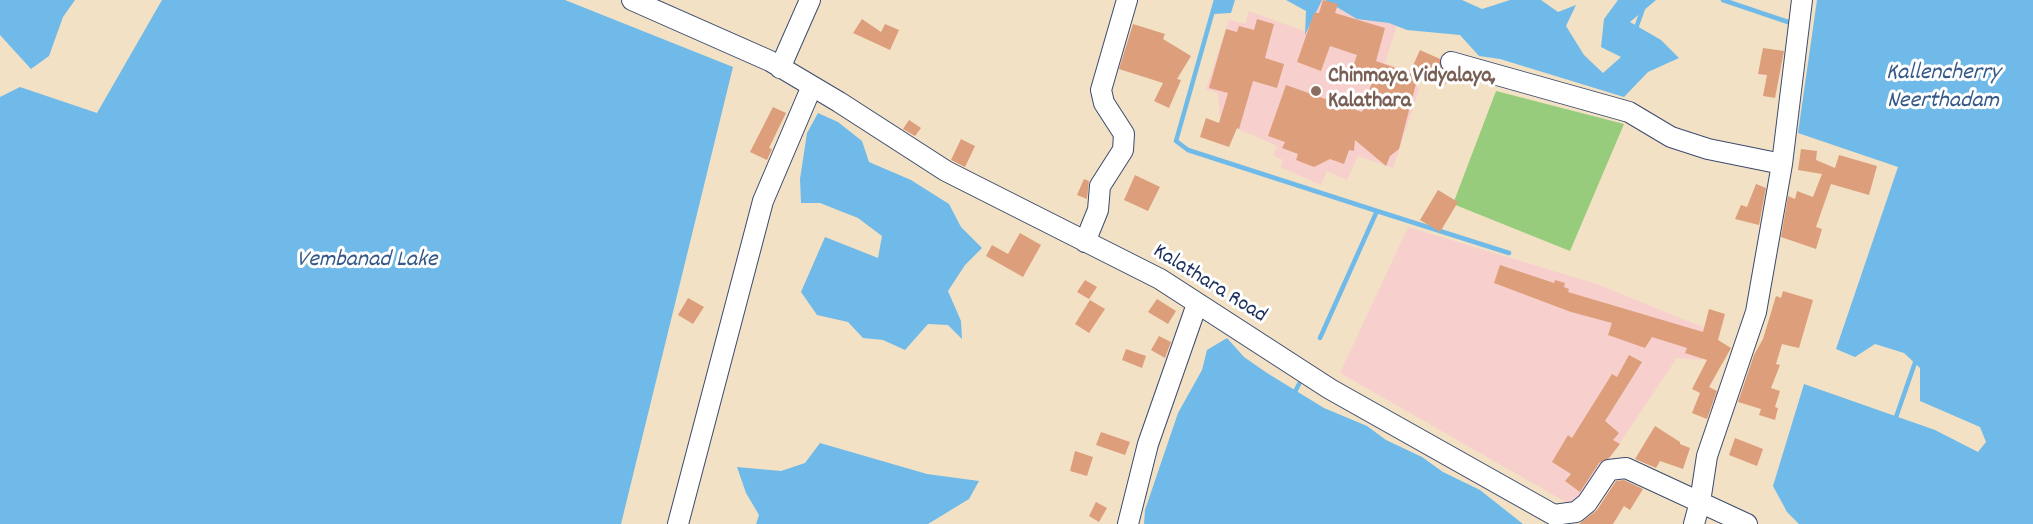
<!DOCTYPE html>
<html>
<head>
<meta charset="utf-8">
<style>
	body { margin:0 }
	canvas { display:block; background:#f2e1c4 }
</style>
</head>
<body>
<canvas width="2033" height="524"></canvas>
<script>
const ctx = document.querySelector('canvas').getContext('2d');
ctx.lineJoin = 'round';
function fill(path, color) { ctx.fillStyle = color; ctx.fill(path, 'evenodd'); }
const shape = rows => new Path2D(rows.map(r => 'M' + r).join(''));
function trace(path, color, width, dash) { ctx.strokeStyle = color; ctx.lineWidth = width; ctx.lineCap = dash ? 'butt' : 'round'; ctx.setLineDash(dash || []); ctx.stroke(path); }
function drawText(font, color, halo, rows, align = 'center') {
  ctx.font = font + ' Dekko,sans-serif'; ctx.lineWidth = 6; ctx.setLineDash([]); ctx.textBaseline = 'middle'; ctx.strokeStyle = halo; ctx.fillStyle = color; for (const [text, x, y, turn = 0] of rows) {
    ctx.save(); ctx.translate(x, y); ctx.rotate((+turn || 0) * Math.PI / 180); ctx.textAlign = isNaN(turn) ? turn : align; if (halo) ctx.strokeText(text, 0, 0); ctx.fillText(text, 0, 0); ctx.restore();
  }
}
const built = shape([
	[1317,0,1327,0,1398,22,1385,63,1410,71,1419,90,1393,168,1358,156,1347,180,1327,171,1321,185,1280,167,1283,160,1273,155,1277,146,1220,121,1218,93,1206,89,1229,20,1245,24,1249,11,1307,32],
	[1408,227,1597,284,1707,329,1702,360,1677,358,1576,508,1340,373]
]);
const green = shape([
	[1496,91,1624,124,1570,251,1453,204]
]);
const water = shape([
	[0,0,75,0,63,17,49,56,31,69,0,35],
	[162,0,565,0,733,67,621,524,0,524,0,97,20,87,97,113],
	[1214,0,1235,0,1231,13,1213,14],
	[1286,0,1322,0,1305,35,1306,11],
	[1325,0,1462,0,1482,9,1510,0,1541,0,1558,12,1576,5,1566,26,1584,55,1603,73,1621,57,1601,47,1604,19,1618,0,1656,0,1630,22,1661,40,1679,58,1648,72,1624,97,1500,59,1479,56,1460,35,1407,30,1389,23,1357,19],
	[1817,0,2033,0,2033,524,1799,524,1787,512,1773,486,1804,384,1935,430,1978,452,1986,442,1980,427,1920,401,1920,368,1904,353,1875,344,1855,357,1836,349,1898,167,1798,133],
	[818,113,838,122,862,141,869,162,911,180,949,204,961,227,982,248,965,265,948,291,961,321,962,339,948,325,928,324,905,350,883,340,863,338,848,322,817,315,801,292,825,237,878,258,882,236,858,218,820,203,801,203,800,179,807,133],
	[1227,338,1244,357,1267,373,1324,408,1367,426,1386,440,1422,457,1443,472,1480,490,1523,524,1144,524,1145,510,1178,413,1202,370,1207,350],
	[820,443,927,474,979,481,969,499,928,524,756,524,759,515,746,493,737,467,781,471,805,463]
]);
const stream = shape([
	[1216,0,1176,141,1188,150,1380,212],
	[1723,0,1794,24],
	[1635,31,1646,0],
	[1320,338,1377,211,1509,253],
	[1294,394,1299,384],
	[1895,420,1917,357]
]);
const building = shape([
	[1323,0,1338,4,1335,13,1385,28,1376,61,1418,76,1399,149,1390,156,1386,166,1355,140,1354,151,1349,150,1344,164,1330,159,1314,167,1296,160,1298,154,1282,148,1285,142,1268,136,1286,85,1362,112,1372,82,1350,76,1357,55,1330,46,1321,71,1297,62,1314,13,1319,13],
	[862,19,881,32,885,24,899,30,890,50,853,33],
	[1257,19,1274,24,1265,58,1284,64,1277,88,1253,81,1239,129,1237,128,1229,147,1200,137,1206,118,1219,123,1228,93,1209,88,1226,29,1237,32,1239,26,1254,30],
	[1133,24,1165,34,1163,39,1191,56,1177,79,1181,80,1169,108,1154,101,1163,83,1119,69],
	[1763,48,1784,51,1775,98,1763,96,1767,75,1758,74],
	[1420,50,1440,59,1442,70,1449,74,1445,85,1411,70],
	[773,107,786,113,769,148,772,149,767,160,750,152],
	[909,120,921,128,915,136,903,129],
	[961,139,975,146,965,167,951,160],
	[1801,149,1817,151,1816,160,1835,168,1839,155,1877,166,1869,195,1831,184,1816,227,1822,229,1816,249,1781,237,1788,196,1795,199,1797,191,1813,197,1822,174,1798,170],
	[1135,175,1160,187,1148,211,1124,200],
	[1084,179,1089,181,1087,199,1077,195],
	[1756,184,1766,188,1759,225,1735,219,1741,205,1747,207],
	[1438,190,1458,202,1440,232,1420,220],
	[1020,233,1041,245,1023,277,986,256,992,245,1008,254],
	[1500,265,1554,283,1555,280,1565,283,1564,287,1569,289,1568,292,1703,332,1709,309,1725,314,1718,340,1731,348,1709,387,1717,391,1707,419,1692,413,1700,393,1692,389,1707,360,1685,353,1687,348,1652,337,1645,348,1608,335,1612,323,1571,312,1494,283],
	[1085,280,1097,287,1089,299,1077,292],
	[1783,291,1813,300,1799,348,1782,344,1776,364,1780,365,1771,388,1780,391,1775,407,1778,408,1775,420,1759,415,1761,409,1738,402,1754,355,1763,339,1776,296,1781,298],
	[688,298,704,307,693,324,678,315],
	[1157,299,1176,311,1168,324,1148,312],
	[1090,300,1105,309,1089,333,1075,324],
	[1159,336,1171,342,1165,358,1151,350],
	[1126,349,1146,356,1142,368,1122,360],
	[1629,355,1642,362,1605,421,1619,433,1613,440,1620,444,1609,458,1599,463,1580,492,1565,481,1571,474,1552,462,1568,435,1572,438,1612,374,1617,377],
	[1655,426,1680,442,1680,444,1690,448,1683,469,1660,461,1656,468,1635,459],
	[1101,432,1130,442,1125,455,1096,445],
	[1735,438,1763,449,1757,466,1729,455],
	[1075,451,1093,457,1087,476,1070,471],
	[1624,480,1643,489,1630,510,1624,506,1613,524,1579,524,1597,510,1616,481],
	[1096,502,1107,508,1099,522,1089,516]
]);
const minor = shape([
	[632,0,770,61,839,102,946,171,1160,279,1330,389,1554,515,1576,512,1587,503,1609,470,1626,468,1747,524],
	[1451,62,1629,112,1671,137,1708,149,1782,164],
	[780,68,810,0],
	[1085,242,1098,210,1100,186,1123,150,1124,134,1104,103,1101,90,1127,0],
	[678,524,763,201,812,86],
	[1128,524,1148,444,1197,304],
	[1694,524,1700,502,1707,456,1756,312,1782,164,1802,0]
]);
const markers = [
	[1316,91,6,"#8d6e63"]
];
const educationNames = [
	["Chinmaya Vidyalaya,",1328,78],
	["Kalathara",1328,103]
];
const streetNames = [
	["Kalathara Road",1209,285,32]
];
const waterNames = [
	["Kallencherry",1943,75],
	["Neerthadam",1943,103],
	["Vembanad Lake",367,262]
];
fill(built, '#f7d0ce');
fill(green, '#97cc7d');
fill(water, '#70bae9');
trace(stream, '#70bae9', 4.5);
fill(building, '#dd9e7b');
trace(minor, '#3b4a6d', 22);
trace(minor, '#fff', 20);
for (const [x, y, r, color] of markers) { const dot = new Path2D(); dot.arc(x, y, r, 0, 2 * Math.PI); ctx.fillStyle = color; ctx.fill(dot); trace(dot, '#fff', 2); }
drawText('bold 22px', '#785e54', '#fff', educationNames, 'left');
drawText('22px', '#1b2f5e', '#fff', streetNames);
drawText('italic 24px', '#355988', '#fff', waterNames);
</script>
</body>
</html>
